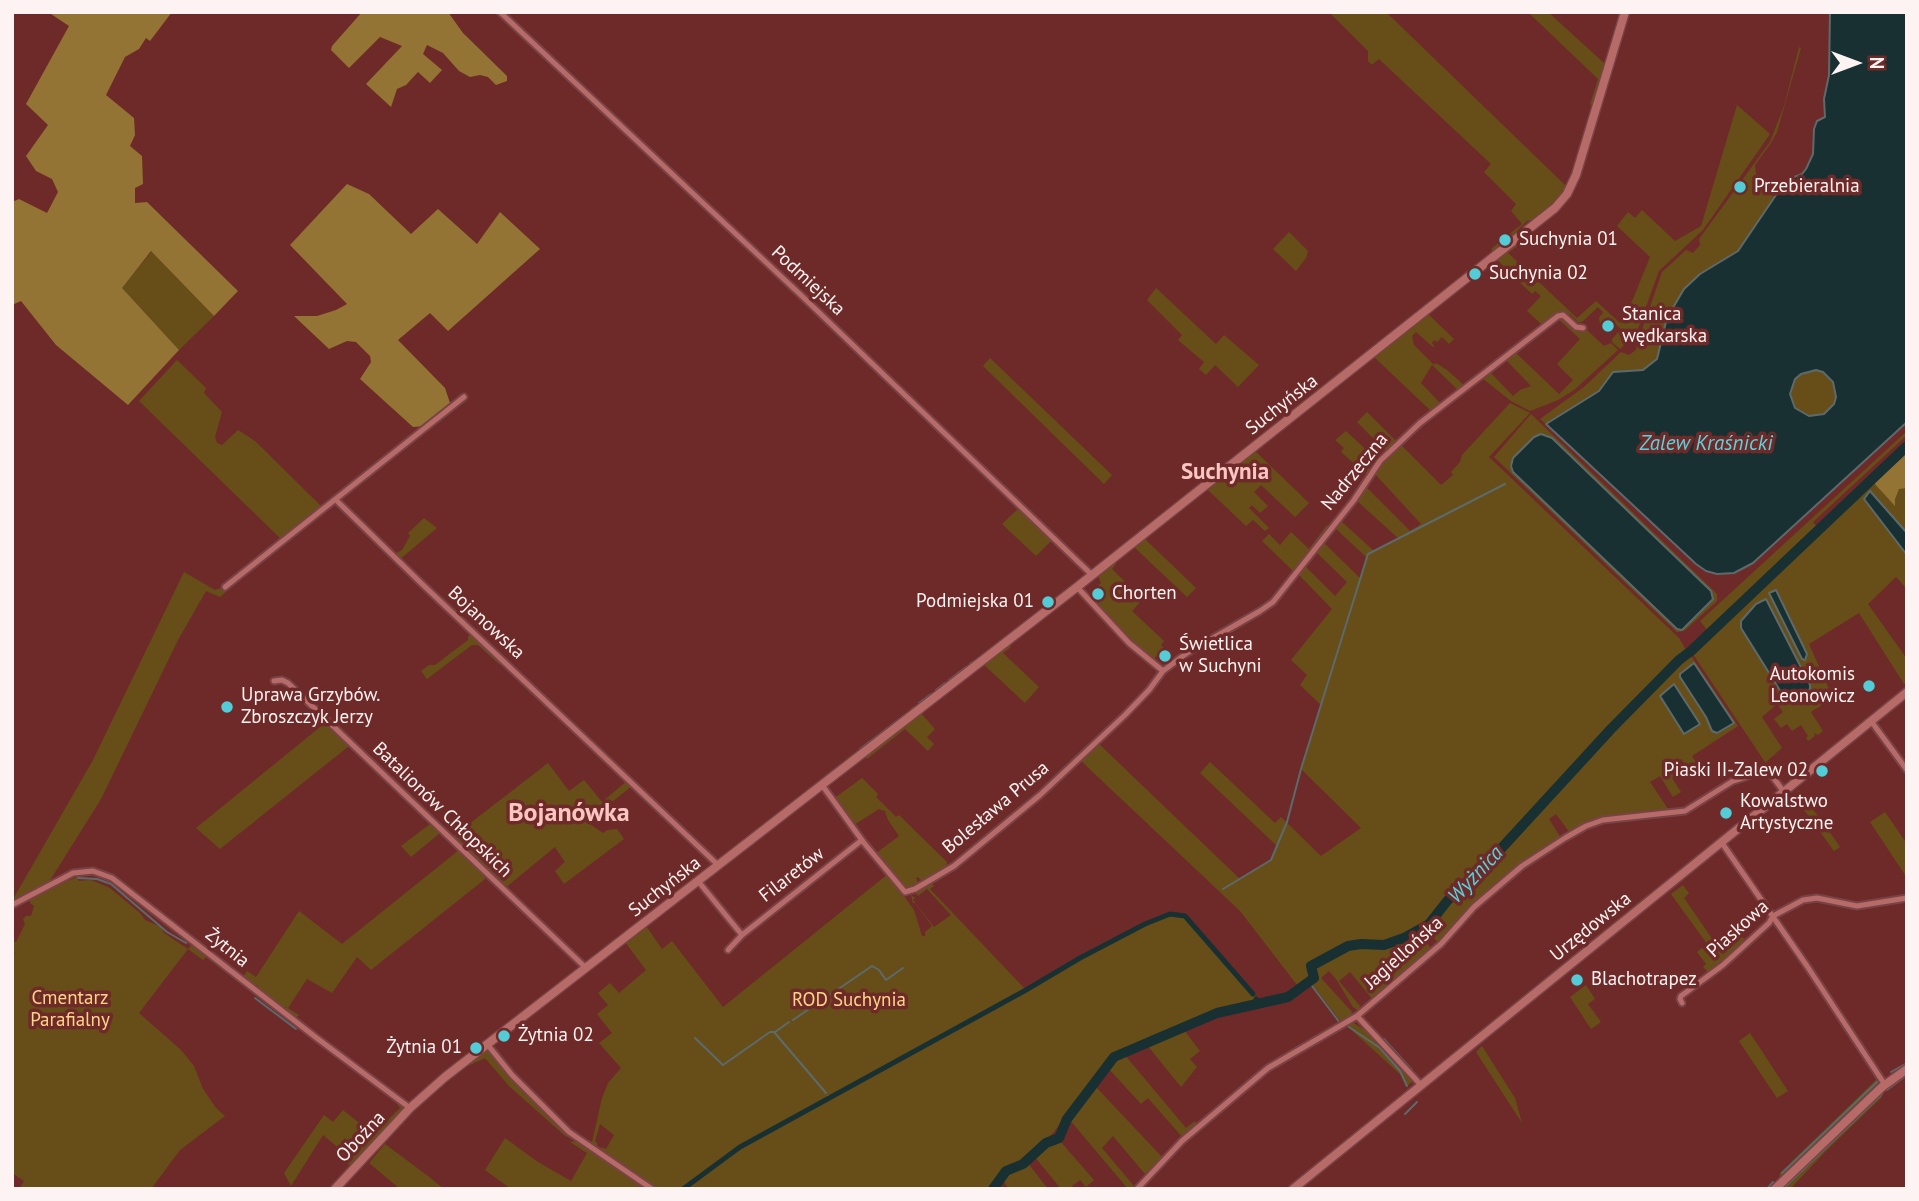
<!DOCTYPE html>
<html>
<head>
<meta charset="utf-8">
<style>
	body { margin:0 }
	#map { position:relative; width:1919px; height:1201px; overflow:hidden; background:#6e2a29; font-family:"PT Sans",sans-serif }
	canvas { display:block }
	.frame { position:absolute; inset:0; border:14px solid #fcf3f2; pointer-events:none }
	.north { position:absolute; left:1821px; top:28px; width:70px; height:70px; -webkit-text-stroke:5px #6e2a29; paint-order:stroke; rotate:90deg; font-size:19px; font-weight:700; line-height:28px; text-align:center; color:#fcf3f2 }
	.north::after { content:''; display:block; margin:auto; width:24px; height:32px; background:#fcf3f2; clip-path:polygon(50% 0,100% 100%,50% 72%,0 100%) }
</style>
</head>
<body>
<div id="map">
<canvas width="1919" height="1201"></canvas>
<div class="frame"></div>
<div class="north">N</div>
</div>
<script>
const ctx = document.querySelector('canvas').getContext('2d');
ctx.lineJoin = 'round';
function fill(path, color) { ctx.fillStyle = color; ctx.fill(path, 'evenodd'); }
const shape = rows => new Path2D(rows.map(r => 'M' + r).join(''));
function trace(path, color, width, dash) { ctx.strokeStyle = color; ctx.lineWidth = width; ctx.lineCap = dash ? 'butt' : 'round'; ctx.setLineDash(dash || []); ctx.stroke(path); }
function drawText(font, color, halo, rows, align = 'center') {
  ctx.font = font + ' "PT Sans",sans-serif'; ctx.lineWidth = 7; ctx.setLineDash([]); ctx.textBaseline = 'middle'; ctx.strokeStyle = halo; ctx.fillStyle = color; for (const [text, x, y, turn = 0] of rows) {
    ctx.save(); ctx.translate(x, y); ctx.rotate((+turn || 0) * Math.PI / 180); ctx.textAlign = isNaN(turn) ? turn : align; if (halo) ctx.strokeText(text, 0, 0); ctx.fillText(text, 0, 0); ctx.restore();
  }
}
const green = shape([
	[1329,12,1386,12,1565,185,1569,182,1561,198,1546,211,1533,220,1527,221,1496,251,1493,252,1491,249,1498,243,1522,224,1511,211,1516,204,1484,172,1491,164,1379,59,1373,64,1371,64,1368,61,1368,51],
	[1531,12,1548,12,1604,63,1605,65,1594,106,1590,104,1598,79,1530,14],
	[1799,47,1801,48,1777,132,1771,143,1755,165,1756,174,1774,197,1738,251,1700,274,1684,289,1667,318,1657,359,1643,370,1613,372,1599,391,1546,424,1540,419,1584,387,1621,352,1629,355,1636,350,1637,345,1634,339,1642,330,1662,272,1686,250,1693,253,1700,245,1699,239,1770,142,1784,106],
	[1737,105,1770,134,1703,230,1659,271,1636,334,1620,349,1612,342,1612,339,1621,329,1608,317,1600,323,1599,318,1603,312,1598,307,1582,322,1578,322,1570,314,1567,316,1564,313,1527,336,1541,324,1527,311,1541,296,1535,291,1532,294,1496,259,1518,241,1520,244,1508,253,1577,318,1596,301,1620,323,1633,299,1650,257,1617,226,1628,212,1635,218,1642,210,1675,241,1701,226],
	[1289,232,1308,251,1306,258,1296,271,1273,249],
	[152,251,214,316,179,350,121,288],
	[1156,288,1216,344,1224,335,1259,365,1238,387,1215,365,1206,375,1199,369,1204,362,1178,340,1182,335,1147,300],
	[1428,314,1454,339,1449,344,1442,337,1437,342,1434,340,1432,343,1434,346,1433,347,1416,332,1412,336,1414,345,1434,365,1436,363,1447,370,1465,386,1459,391,1432,365,1421,383,1441,404,1431,411,1373,356],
	[1557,318,1563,318,1576,329,1588,331,1604,346,1611,343,1618,350,1574,390,1558,400,1530,411,1511,401,1482,378,1491,370,1491,373,1513,396,1520,390,1531,386,1507,361,1498,366,1527,343,1516,353,1559,394,1573,380,1557,364,1580,339],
	[990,358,1112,475,1104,484,983,366],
	[177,360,206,388,204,393,222,412,215,437,217,443,222,445,238,430,255,441,321,506,321,509,282,540,139,401],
	'1790 393a23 23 0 1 1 46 0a23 23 0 1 1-46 0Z',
	[1510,403,1530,413,1489,457,1679,638,1686,650,1680,656,1682,658,1689,653,1738,726,1692,756,1698,765,1689,770,1681,759,1674,764,1680,772,1672,778,1681,792,1673,797,1660,776,1650,782,1670,812,1600,818,1570,833,1556,814,1549,819,1561,838,1526,860,1439,944,1426,928,1419,932,1432,950,1373,1000,1350,972,1339,981,1360,1006,1359,1011,1353,1007,1336,979,1329,971,1321,978,1352,1012,1350,1018,1342,1023,1311,983,1301,990,1240,911,1080,760,1098,743,1240,879,1271,860,1277,846,1200,773,1210,762,1275,823,1281,817,1321,856,1361,828,1301,769,1321,705,1300,685,1307,675,1291,660,1332,609,1298,574,1304,565,1335,596,1347,582,1315,551,1322,541,1360,578,1366,557,1335,528,1341,521,1374,551,1399,539,1356,500,1366,487,1410,531,1421,524,1375,474,1382,461,1400,444,1441,485,1453,475,1451,472,1460,462,1462,455],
	[1367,412,1396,441,1410,428,1386,451,1357,422],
	[1531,414,1717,594,1717,601,1684,631,1677,632,1494,457],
	[1346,431,1376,459,1384,452,1353,496,1367,475,1341,452,1344,448,1335,440],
	[1907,431,1907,435,1813,522,1818,528,1708,631,1700,621],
	[1907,448,1907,589,1896,577,1868,604,1907,659,1907,682,1904,684,1859,613,1809,644,1829,689,1817,696,1822,705,1811,712,1823,731,1818,735,1814,733,1815,736,1808,741,1806,738,1808,736,1801,725,1792,731,1787,724,1781,728,1774,719,1783,712,1777,704,1762,717,1782,748,1766,762,1781,782,1785,782,1781,783,1771,771,1691,651],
	[1255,451,1309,503,1295,517,1261,485,1254,492,1268,506,1260,513,1252,505,1249,508,1269,528,1265,531,1253,520,1246,526,1208,490],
	[1019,508,1052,540,1036,556,1002,524],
	[424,518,437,528,399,560,395,554,402,550,410,536,408,533],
	[1327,525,1328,527,1293,571,1262,541,1269,534,1280,545,1291,532,1309,549],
	[1144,538,1196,588,1187,597,1134,547],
	[1114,562,1116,564,1112,569,1143,599,1132,611,1164,641,1161,645,1164,648,1152,661,1130,641,1096,604,1104,600,1102,597,1105,594,1098,586,1101,583,1098,576],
	[184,572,215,590,228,586,230,588,220,597,206,591,178,640,101,799,49,882,12,901,93,760],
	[472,635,501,662,499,664,478,645,472,645,427,679,421,671,429,665,435,665,468,640,468,636],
	[1009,644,1011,647,1003,653,1039,687,1025,703,983,664],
	[920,712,935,729,927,737,934,744,928,751,905,729,867,759,864,756],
	[325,723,349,746,220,849,196,828],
	[548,763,569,791,584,780,602,802,627,781,632,786,587,822,603,833,607,830,617,829,624,839,564,884,555,871,565,862,555,847,504,889,451,838],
	[862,778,878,794,876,797,896,817,899,815,947,862,946,868,923,882,918,877,916,878,919,885,906,890,875,854,899,836,888,820,885,811,879,809,854,825,827,786,836,797],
	[1799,790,1826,827,1824,829,1827,833,1829,831,1840,847,1834,851,1794,796],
	[1885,812,1907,844,1907,878,1870,822],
	[430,824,440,833,411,857,401,846],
	[459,850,485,874,485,879,371,970,357,957,332,993,307,979,288,1008,299,1015,297,1017,286,1011,286,1007,281,1007,257,988,258,985,253,985,243,977,247,971,256,977,299,911,342,944],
	[888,874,914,910,922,936,925,936,925,932,932,926,915,903,913,903,911,895,915,898,913,900,934,927,951,915,927,889,918,896,915,891,931,882,934,886,930,889,1026,990,1080,958,1145,924,1170,914,1185,916,1260,1002,1215,1012,1113,1056,1053,1133,1022,1163,1006,1170,991,1189,687,1189,741,1148,990,1008,740,1146,682,1189,656,1189,601,1152,601,1147,606,1149,614,1135,600,1124,595,1141,598,1144,596,1146,592,1146,583,1138,592,1142,602,1098,608,1083,621,1068,599,1043,612,1033,597,1014,608,1005,598,993,610,983,619,993,646,970,625,942,646,926,662,949,672,941,723,1007],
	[77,877,79,881,91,880,110,888,140,913,145,920,161,927,164,933,188,949,191,945,206,957,203,960,188,949,139,1013,181,1050,194,1066,203,1089,216,1108,225,1116,180,1150,151,1189,19,1189,24,1181,12,1173,12,957,15,952,12,950,12,941,16,942,25,924,23,919,26,916,31,916,34,906,30,903,30,898],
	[1683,885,1689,893,1684,898,1722,953,1742,937,1745,939,1709,973,1703,967,1706,964,1697,952,1707,944,1671,894],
	[1586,985,1595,999,1588,1004,1601,1022,1591,1029,1570,997],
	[1352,1022,1371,1034,1414,1080,1406,1087,1403,1077,1346,1025,1298,1054,1297,1051,1349,1023],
	[1184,1030,1200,1051,1190,1059,1197,1067,1181,1087,1147,1045],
	[1750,1033,1788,1091,1777,1098,1739,1041],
	[1482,1046,1515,1098,1522,1123,1476,1052],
	[484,1051,490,1051,510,1077,572,1138,565,1136,509,1086,485,1058,468,1066,467,1065],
	[1124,1054,1186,1128,1195,1121,1197,1125,1183,1138,1148,1098,1141,1104,1108,1068,1115,1059],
	[1876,1080,1879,1081,1878,1086,1781,1179,1779,1178,1780,1173],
	[1095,1086,1162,1157,1145,1174,1113,1136,1102,1148,1134,1186,1131,1189,1128,1189,1069,1119],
	[1882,1092,1882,1097,1826,1151,1792,1187,1786,1188,1785,1184],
	[392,1097,404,1107,404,1110,351,1166,347,1163,348,1161,339,1154,341,1150,323,1135,291,1186,284,1173,324,1115,333,1122,343,1110,363,1126,371,1117,382,1126,400,1108],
	[1062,1135,1060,1141,1094,1180,1086,1187,1080,1180,1072,1186,1074,1189,1061,1189,1034,1156,1046,1145,1057,1141],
	[505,1138,538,1162,571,1181,587,1153,570,1142,576,1141,645,1189,511,1189,485,1170],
	[385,1144,428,1176,444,1189,400,1189,369,1163],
	[1027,1162,1048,1189,1009,1189,1004,1182,1006,1175]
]);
const forest = shape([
	[48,12,172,12,150,41,146,38,139,49,125,57,106,95,134,118,135,135,130,146,142,156,143,184,135,188,135,203,147,202,238,291,214,316,151,251,122,288,179,350,128,405,56,345,21,301,12,305,12,202,19,199,47,213,58,192,52,179,36,171,26,156,48,125,26,104,69,26],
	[362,12,448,12,463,33,507,76,507,81,496,85,488,77,480,75,470,77,459,71,443,53,427,45,423,54,442,70,430,83,418,72,406,85,397,89,391,107,366,84,402,46,380,37,349,68,331,50,332,46],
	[347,184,369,194,411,234,438,209,477,244,500,212,540,249,448,331,430,313,398,340,445,388,451,406,425,426,413,427,360,379,371,362,370,356,356,342,347,341,329,349,294,316,317,316,336,310,347,304,290,245],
	[1907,453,1907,488,1899,489,1895,499,1895,506,1874,483]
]);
const water = shape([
	[1830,12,1907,12,1907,422,1753,563,1734,573,1717,574,1706,571,1696,564,1546,424,1599,391,1613,372,1643,370,1657,359,1667,318,1684,289,1700,274,1738,251,1778,192,1789,179,1802,174,1806,169,1813,154,1814,129,1817,121,1825,117,1824,99,1829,75,1830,12],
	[1816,370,1823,372,1833,382,1836,397,1834,404,1824,414,1809,416,1795,408,1790,394,1795,379,1801,374,1816,370],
	[1541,434,1552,438,1711,591,1713,599,1682,630,1677,629,1513,472,1511,466,1513,458,1534,437,1541,434],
	[1870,491,1907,533,1907,555,1864,499,1870,491],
	[1776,590,1807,654,1805,660,1802,659,1769,593,1776,590],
	[1766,599,1810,685,1810,689,1793,703,1786,700,1741,628,1741,621,1756,604,1766,599],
	[1694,663,1734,723,1717,733,1712,731,1706,717,1680,677,1680,674,1694,663],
	[1674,684,1700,724,1684,734,1660,696,1674,684]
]);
const stream = shape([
	[970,664,974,661],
	[949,680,966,667],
	[936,690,945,683],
	[919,703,931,694],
	[912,709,915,707],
	[860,749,906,714],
	[848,759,855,754],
	[826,776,842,764],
	[78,878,97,879,111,884,167,932,186,943],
	[1223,889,1271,860,1287,822,1301,769,1368,554,1505,484],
	[1309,982,1340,1023],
	[255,998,296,1029],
	[793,1020,872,966,879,970,886,980,903,968],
	[1346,1025,1380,1048,1400,1071,1407,1086],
	[775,1032,789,1022],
	[695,1038,723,1065,770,1032,774,1032,826,1093],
	[1384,1039,1412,1070],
	[1891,1072,1907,1063],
	[1887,1090,1907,1075],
	[828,1096,830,1098],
	[1405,1114,1417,1102],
	[1782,1173,1879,1080],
	[1786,1186,1882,1094],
	[1767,1189,1773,1182]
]);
const canal = shape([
	[1256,999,1261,1004],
	[683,1189,740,1147,1026,990,1080,958,1145,924,1170,914,1185,916,1253,994]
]);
const river = shape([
	[993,1189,1006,1171,1023,1164,1046,1143,1059,1138,1067,1119,1114,1057,1217,1013,1288,997,1314,978,1311,966,1348,946,1361,944,1384,945,1404,938,1429,924,1448,900,1498,852,1611,729,1679,660,1691,651,1907,446]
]);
const street = shape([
	[500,12,804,298,1092,575],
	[336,500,420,582,718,865],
	[225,587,464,397],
	[1077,587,1129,643,1163,671],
	[274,681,282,680,288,683,586,968],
	[1871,721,1907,770],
	[822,785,864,843,905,892,915,889,954,866,1040,795,1125,715,1149,690,1163,671,1187,653,1260,611,1273,602,1354,500,1380,461,1420,423,1558,316,1563,315,1576,327,1583,328],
	[1722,843,1807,966,1885,1085],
	[698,881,742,935],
	[12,905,73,873,93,871,112,878,318,1039,410,1108],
	[728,950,742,935,862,840],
	[1682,1003,1680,999,1681,996,1723,965,1769,923,1773,916,1803,900,1817,898,1857,906,1907,898],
	[1357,1016,1421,1085],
	[487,1044,512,1075,569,1132,652,1189],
	[1137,1189,1182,1141,1268,1068,1357,1016,1441,944,1474,907,1522,866,1565,838,1586,826,1603,820,1685,811,1733,781,1764,771,1769,772,1784,792]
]);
const secondary = shape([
	[335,1189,410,1108,445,1077,1077,587,1555,208,1567,194,1576,175,1625,12],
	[1293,1189,1907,692],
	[1775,1189,1882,1087,1907,1069]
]);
const markers = [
	[1740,187,7,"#52ccd6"],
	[1505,240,7,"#52ccd6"],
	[1475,274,7,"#52ccd6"],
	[1608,326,7,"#52ccd6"],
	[1098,594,7,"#52ccd6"],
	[1048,602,7,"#52ccd6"],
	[1165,656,7,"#52ccd6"],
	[1869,686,7,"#52ccd6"],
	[227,707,7,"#52ccd6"],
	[1822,771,7,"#52ccd6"],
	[1726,813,7,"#52ccd6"],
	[1577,980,7,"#52ccd6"],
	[504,1036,7,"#52ccd6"],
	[476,1048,7,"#52ccd6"]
];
const poiNames = [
	["Przebieralnia",1754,187],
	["Suchynia 01",1519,240],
	["Suchynia 02",1489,274],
	["Stanica",1622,315],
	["wędkarska",1622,337],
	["Chorten",1112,594],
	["Podmiejska 01",1034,602,"right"],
	["Świetlica",1179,645],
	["w Suchyni",1179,667],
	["Autokomis",1855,675,"right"],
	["Leonowicz",1855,697,"right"],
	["Uprawa Grzybów.",241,696],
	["Zbroszczyk Jerzy",241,718],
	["Piaski II-Zalew 02",1808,771,"right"],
	["Kowalstwo",1740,802],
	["Artystyczne",1740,824],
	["Blachotrapez",1591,980],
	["Żytnia 02",518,1036],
	["Żytnia 01",462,1048,"right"]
];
const streetNames = [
	["Podmiejska",808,281,43],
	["Suchyńska",1282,405,-38],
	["Nadrzeczna",1355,472,-51],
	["Bojanowska",486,623,43],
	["Bolesława Prusa",996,808,-40],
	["Batalionów Chłopskich",442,810,44],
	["Filaretów",792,875,-38],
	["Suchyńska",665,887,-38],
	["Urzędowska",1591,927,-39],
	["Piaskowa",1738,929,-42],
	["Żytnia",227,948,39],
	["Jagiellońska",1404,953,-42],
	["Oboźna",361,1137,-47]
];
const parkNames = [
	["Cmentarz",70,999],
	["Parafialny",70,1021],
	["ROD Suchynia",849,1001]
];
const waterNames = [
	["Zalew Kraśnicki",1706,444],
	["Wyżnica",1476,875,-47]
];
const quarterNames = [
	["Suchynia",1225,472]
];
const districtNames = [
	["Bojanówka",569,814]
];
fill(green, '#674e18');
fill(forest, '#937434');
fill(water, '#183032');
trace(water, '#5c6a6c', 2);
trace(stream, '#5c6a6c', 2);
trace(canal, '#183032', 5);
trace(river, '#183032', 10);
trace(street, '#794346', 9);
trace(secondary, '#794346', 11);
trace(street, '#b76b68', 5);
trace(secondary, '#b76b68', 8);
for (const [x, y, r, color] of markers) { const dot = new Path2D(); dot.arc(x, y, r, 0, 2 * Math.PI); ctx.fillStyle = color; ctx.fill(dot); trace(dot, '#6e2a29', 2.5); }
drawText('19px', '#fcf3f2', '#6e2a29', poiNames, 'left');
drawText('19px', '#fcf3f2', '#6e2a29', streetNames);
drawText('19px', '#ffd686', '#6e2a29', parkNames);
drawText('italic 21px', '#59d3dd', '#6e2a29', waterNames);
drawText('bold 23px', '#f9c6c2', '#6e2a29', quarterNames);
drawText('bold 26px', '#f9c6c2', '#6e2a29', districtNames);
</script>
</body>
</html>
